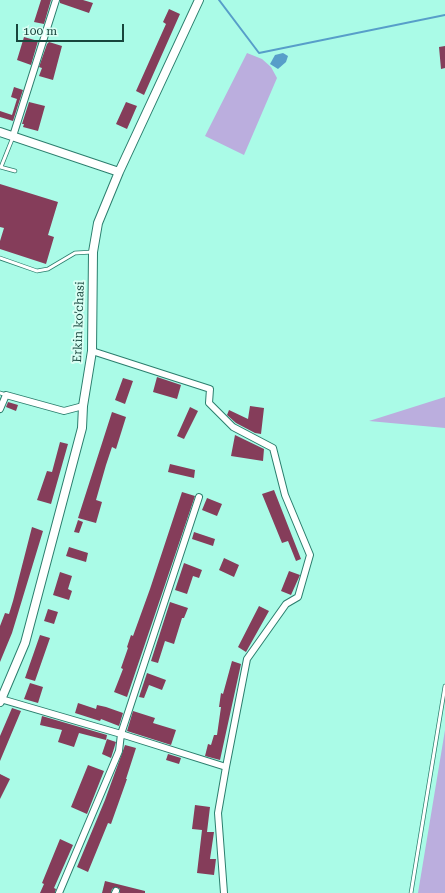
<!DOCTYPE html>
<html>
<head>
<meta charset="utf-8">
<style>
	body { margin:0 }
	#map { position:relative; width:445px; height:893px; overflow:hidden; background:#aafbe7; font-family:"Roboto Serif",serif }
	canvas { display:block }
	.scale { position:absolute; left:16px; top:24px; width:108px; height:18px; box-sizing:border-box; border:2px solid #18453c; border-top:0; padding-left:5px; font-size:12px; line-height:14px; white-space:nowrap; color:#18453c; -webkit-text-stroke:3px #d9fff4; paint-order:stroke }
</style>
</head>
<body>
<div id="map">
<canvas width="445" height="893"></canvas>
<div class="scale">100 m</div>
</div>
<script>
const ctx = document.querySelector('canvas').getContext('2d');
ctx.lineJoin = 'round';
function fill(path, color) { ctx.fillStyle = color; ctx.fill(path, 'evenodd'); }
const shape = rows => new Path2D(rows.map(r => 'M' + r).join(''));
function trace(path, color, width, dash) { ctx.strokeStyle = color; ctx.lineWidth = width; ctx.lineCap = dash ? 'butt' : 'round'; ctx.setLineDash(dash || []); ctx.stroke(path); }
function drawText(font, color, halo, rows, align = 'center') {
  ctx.font = font + ' "Roboto Serif",serif'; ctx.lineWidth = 4; ctx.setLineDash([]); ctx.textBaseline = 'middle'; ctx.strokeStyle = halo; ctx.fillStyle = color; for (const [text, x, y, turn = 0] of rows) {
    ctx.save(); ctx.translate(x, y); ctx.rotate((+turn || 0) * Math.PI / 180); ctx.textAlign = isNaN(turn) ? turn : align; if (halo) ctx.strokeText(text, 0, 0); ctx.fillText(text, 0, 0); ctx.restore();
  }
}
const green = shape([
	[247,53,262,59,271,67,277,78,244,155,205,136],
	[445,397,445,428,369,421],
	[445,730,445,893,418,893]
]);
const water = shape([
	[283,53,288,56,286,62,278,69,270,64,275,55]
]);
const stream = shape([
	[219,0,259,53,445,15]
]);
const building = shape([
	[41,0,51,0,44,24,34,22],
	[60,0,83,0,93,3,89,13,60,3],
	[169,9,180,14,144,95,136,91,166,24,163,22],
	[24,37,38,41,31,65,17,60],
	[49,42,62,46,53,80,39,76,42,68,39,67,47,44],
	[445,46,445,68,441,69,439,47],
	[14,87,23,90,13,121,0,117,0,111,12,115,17,99,11,97],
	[29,102,45,106,38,131,23,127,24,124,22,124],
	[126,102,137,106,127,129,116,124],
	[0,184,58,202,48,235,54,237,46,264,0,249,0,241,4,228,0,227],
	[157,377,181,385,177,399,153,392],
	[123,378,133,381,125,404,115,400],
	[8,402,18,405,16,411,6,407],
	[250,406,264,408,261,434,255,433,236,423,227,415,229,410,248,419],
	[190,407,198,411,184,439,177,436],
	[112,412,126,417,116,449,112,447,106,465,96,500,102,502,96,523,78,518],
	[235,435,264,449,263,461,231,456],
	[60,442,68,444,51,504,37,500,47,471,52,472],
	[170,464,195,470,194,478,168,472],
	[274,490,301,559,296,561,288,541,282,543,262,494],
	[182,492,195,496,127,697,114,692,123,669,121,668,128,648,127,647,131,635,133,636,150,589],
	[207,498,222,504,217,516,202,510],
	[78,520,83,522,79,533,74,532],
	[32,527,43,531,12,633,0,662,0,626,5,613,9,614,13,601],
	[194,532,215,539,213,546,192,539],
	[69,547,88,553,86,562,66,556],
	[224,558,239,565,234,577,219,570],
	[184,563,202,570,199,578,193,576,187,594,175,590],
	[289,571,300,575,291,595,281,591],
	[60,572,72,576,68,589,72,591,69,600,53,595],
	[170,602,188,608,184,618,182,618,174,644,165,641,158,663,151,661],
	[259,606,269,611,246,652,238,647],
	[48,609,58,612,54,624,44,621],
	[40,635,50,638,35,681,25,678],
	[232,661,241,664,220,760,205,756,208,744,211,745,214,735,217,735,221,707,219,707,221,693,223,694],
	[147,673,166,680,162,690,149,685,144,698,139,697],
	[30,683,43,687,38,703,24,699],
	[78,703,96,709,97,705,106,707,123,713,119,726,101,719,100,721,75,713],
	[12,708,21,711,0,761,0,736],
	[133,711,155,718,153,723,176,730,171,745,127,731],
	[42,716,107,735,106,740,79,733,74,747,58,742,62,730,40,725],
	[107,739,116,742,111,758,102,754],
	[125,745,136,748,126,779,127,779,111,824,108,823,88,872,77,867,105,800],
	[168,754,181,758,179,764,166,760],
	[88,765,104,771,87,814,71,807],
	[0,774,10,779,0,799],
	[195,805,210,807,207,832,214,832,210,859,216,859,214,875,197,873,202,830,192,829],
	[60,839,73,845,54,888,56,889,55,893,40,893,44,884,42,883],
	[105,881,145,891,145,893,120,893,120,889,116,887,112,889,111,893,102,893]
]);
const lane = shape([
	[0,167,15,171],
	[1,167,13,137],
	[0,258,37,271,48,269,75,253,93,252],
	[0,393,6,395],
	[411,893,445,686]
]);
const street = shape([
	[13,136,56,0],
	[92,351,210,389,209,403,233,427,273,448,285,495,310,555,298,597,286,604,247,659,226,767],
	[0,409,6,395,64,411,83,406],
	[1,699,121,734,226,767,218,813,224,893],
	[59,893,119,751,121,734,199,497],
	[115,893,116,891]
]);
const secondary = shape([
	[0,132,119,172],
	[0,702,25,643,82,428,83,406,92,351,93,252,98,223,119,172,199,0]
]);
const streetNames = [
	["Erkin ko'chasi",79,322,-88]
];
fill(green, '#bbaede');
fill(water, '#579ec9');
trace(stream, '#579ec9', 2);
fill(building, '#853d5a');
trace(lane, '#2b7e6d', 4.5);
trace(street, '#2b7e6d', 8);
trace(secondary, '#2b7e6d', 10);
trace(lane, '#fff', 3);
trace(street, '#fff', 6);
trace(secondary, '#fff', 8);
drawText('12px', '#18453c', '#d9fff4', streetNames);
</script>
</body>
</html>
